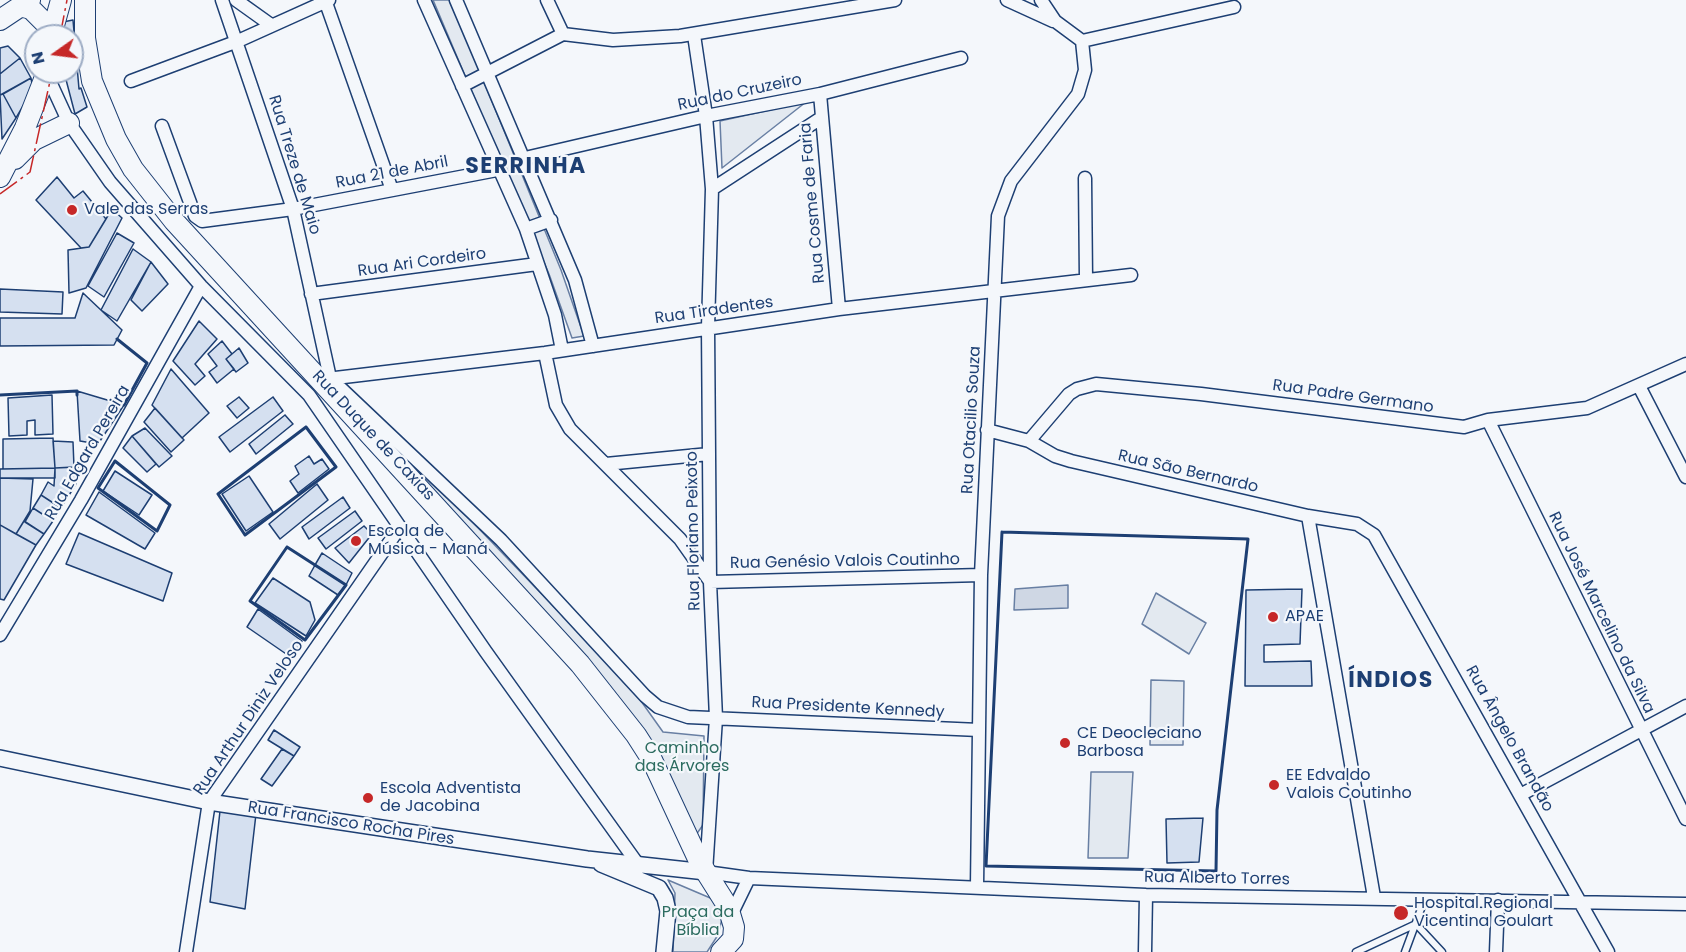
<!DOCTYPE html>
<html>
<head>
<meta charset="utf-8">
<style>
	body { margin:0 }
	#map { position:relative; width:1686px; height:952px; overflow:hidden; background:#f4f7fb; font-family:Poppins,sans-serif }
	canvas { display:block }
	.north { position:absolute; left:24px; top:24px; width:60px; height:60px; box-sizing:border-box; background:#f4f7fb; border:2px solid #9eadc5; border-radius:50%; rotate:256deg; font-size:16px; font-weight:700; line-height:24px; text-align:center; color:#1d3f73 }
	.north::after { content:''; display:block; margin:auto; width:21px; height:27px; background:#c62828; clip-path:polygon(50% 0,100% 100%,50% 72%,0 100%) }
</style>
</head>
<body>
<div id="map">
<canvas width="1686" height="952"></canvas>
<div class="north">N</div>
</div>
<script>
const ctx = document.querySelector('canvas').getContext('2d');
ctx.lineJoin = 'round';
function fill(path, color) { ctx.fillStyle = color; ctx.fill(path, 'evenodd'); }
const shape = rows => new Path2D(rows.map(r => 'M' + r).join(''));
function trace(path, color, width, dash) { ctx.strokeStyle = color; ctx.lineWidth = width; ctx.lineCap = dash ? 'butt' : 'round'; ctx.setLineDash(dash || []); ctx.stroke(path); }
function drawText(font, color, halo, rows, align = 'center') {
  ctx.font = font + ' Poppins,sans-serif'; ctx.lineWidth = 4.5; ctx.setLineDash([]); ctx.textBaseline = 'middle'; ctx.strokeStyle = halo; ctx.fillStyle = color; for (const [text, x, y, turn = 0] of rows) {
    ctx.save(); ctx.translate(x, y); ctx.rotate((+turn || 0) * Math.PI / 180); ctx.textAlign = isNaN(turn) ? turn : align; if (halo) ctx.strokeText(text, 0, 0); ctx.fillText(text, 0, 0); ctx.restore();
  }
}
const green = shape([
	[433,0,449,0,464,33,561,270,584,336,572,338,549,274,433,0],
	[806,102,722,168,720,121,806,102],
	[354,395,412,459,631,687,663,732,704,736,703,825,693,839,652,750,439,506,354,395],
	[1156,593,1206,623,1189,654,1142,624,1156,593],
	[1151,680,1184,681,1183,745,1150,745,1151,680],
	[1091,772,1133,772,1128,858,1088,858,1091,772],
	[668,880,715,900,722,919,718,935,707,952,673,952,675,893,668,880]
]);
const water = shape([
	[1068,585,1068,608,1014,610,1015,589,1068,585]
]);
const building = shape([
	[73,20,79,89,81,88,87,107,75,114,64,72,72,72,72,36,60,36,58,23,73,20],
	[8,46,20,58,0,74,0,48,8,46],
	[20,58,31,78,0,95,0,74,20,58],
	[31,78,33,89,16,118,3,94,31,78],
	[3,94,16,118,2,139,0,95,3,94],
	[57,177,74,198,83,191,106,219,89,247,81,248,36,200,57,177],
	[112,209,122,218,86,288,69,293,68,250,89,247,112,209],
	[117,233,134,243,104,297,88,286,117,233],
	[133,249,151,262,117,321,101,310,133,249],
	[151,262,168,284,142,311,131,300,151,262],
	[0,289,63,292,62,314,0,312,0,289],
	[83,293,122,330,114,345,0,346,0,318,75,318,83,293],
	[199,321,217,339,195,364,205,376,195,385,173,361,199,321],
	[222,341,232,354,226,359,234,369,217,383,209,372,217,366,208,354,222,341],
	[239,348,248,363,236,372,226,359,239,348],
	[171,369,209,413,182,438,152,405,171,369],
	[77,391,124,405,98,444,80,441,77,391],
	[52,395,53,434,35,435,35,420,27,421,27,435,9,436,8,398,52,395],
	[239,397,249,408,237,418,227,406,239,397],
	[273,397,283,411,230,452,219,437,273,397],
	[155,408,184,440,171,452,144,422,155,408],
	[285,415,293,424,256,454,249,444,285,415],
	[145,428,172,456,159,467,132,436,145,428],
	[132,436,156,464,147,472,123,448,132,436],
	[53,438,55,468,3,469,3,439,53,438],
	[53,441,73,442,74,467,55,468,53,441],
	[309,456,314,464,322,459,329,469,298,493,290,481,299,474,295,466,309,456],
	[78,467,76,484,61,508,41,495,48,482,54,486,55,468,78,467],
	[55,468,55,478,0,478,0,469,55,468],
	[115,471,152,495,139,515,103,491,115,471],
	[249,476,273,512,246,531,222,494,249,476],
	[0,478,33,479,30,511,16,534,0,525,0,478],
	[317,484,328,500,280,539,269,524,317,484],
	[99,492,155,533,145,549,86,515,99,492],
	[41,495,61,508,53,521,33,508,41,495],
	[343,497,350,508,309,539,302,527,343,497],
	[33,508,53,521,44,534,25,522,33,508],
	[355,511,362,521,326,549,318,538,355,511],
	[24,521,44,534,36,545,16,534,24,521],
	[0,525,36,545,4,600,0,599,0,525],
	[364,526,372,534,349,563,335,548,364,526],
	[79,533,172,573,163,601,66,564,79,533],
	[322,553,352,573,346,585,315,565,322,553],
	[315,565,346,585,338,595,309,576,315,565],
	[273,578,310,602,315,620,306,636,255,603,273,578],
	[1302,589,1300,644,1264,645,1264,662,1311,661,1312,686,1245,686,1246,590,1302,589],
	[258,609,302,641,292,658,247,627,258,609],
	[274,730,300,747,294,756,268,740,274,730],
	[282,749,294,756,272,786,261,779,282,749],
	[220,811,256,814,245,909,210,902,220,811],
	[1203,818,1199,862,1167,863,1166,819,1203,818]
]);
const service = shape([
	[1416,924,1442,952],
	[1356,952,1416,924],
	[1405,952,1425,898]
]);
const minor = shape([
	[222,0,293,209,330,378,501,540,645,696,658,707,688,717,979,730],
	[236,0,271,25],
	[325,0,392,190],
	[424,0,526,229,555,315,562,350],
	[456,0,575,280,593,346],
	[547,0,563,34],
	[1007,0,1053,21],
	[694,35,706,116,712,189,708,327,710,582,716,718,706,872,749,878,1146,895,1686,904],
	[1082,41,1234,7],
	[47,75,69,123,110,182,201,286,309,395,486,652,637,863],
	[131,81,238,41,329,0],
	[462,86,563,34,613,40,680,36,895,0],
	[820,94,839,309],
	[162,126,195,216,202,221,293,209,497,170],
	[525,158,706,116,820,94,961,58],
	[1085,178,1086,280],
	[712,189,821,118],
	[526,229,551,220],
	[311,294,537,264],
	[545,353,556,405,570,429,680,539,709,580],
	[327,379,545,353,839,309,1131,275],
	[1639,386,1686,477],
	[1488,420,1686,819],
	[987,430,1029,441,1055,456,1071,461,1308,516,1357,524,1374,535,1608,952],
	[1029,441,1069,394,1077,389,1096,384,1201,394,1464,427,1488,420,1587,408,1686,364],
	[606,464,709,454],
	[1308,516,1374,897],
	[710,582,981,575],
	[0,635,81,500,201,286],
	[1522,794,1686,706],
	[977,886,981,575,998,216,1011,181,1078,94,1085,70,1082,41,1055,21,1041,0],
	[731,915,749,878],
	[186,952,209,802,400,527],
	[1145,952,1146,895],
	[1496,952,1498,900]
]);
const tertiary = shape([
	[0,758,209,802,587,859,706,872],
	[601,864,659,888,665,898,668,911,664,952]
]);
const primary = shape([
	[85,0,85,38,92,81,116,139,133,169,174,221,580,664,636,735,652,760,699,861,728,907,734,927,733,939,721,952],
	[20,6,31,9,51,29],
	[0,20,30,0],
	[51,36,61,0],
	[15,159,34,140,69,123],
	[0,177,25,128,47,72]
]);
const wall = shape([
	[117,339,147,363,124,405],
	[0,395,77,391,77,395],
	[306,427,336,467,245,535,218,494,306,427],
	[115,461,170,505,157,531,98,488,115,461],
	[1002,532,1248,539,1217,810,1216,871,986,866,1002,532],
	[287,547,346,585,305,640,250,601,287,547]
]);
const power = shape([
	[60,36,67,0],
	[0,194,30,172,52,72]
]);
const markers = [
	[72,210,6,"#c62828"],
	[356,541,6,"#c62828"],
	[1273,617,6,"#c62828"],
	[1065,743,6,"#c62828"],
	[1274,785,6,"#c62828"],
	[368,798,6,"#c62828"],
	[1401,913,8,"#c62828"]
];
const streetNames = [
	["Rua do Cruzeiro",740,93,-12],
	["Rua Treze de Maio",294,165,73],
	["Rua 21 de Abril",392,173,-11],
	["Rua Cosme de Faria",813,203,-95],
	["Rua Ari Cordeiro",422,263,-8],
	["Rua Tiradentes",714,311,-8],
	["Rua Padre Germano",1353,397,8],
	["Rua Otacilio Souza",972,420,-87],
	["Rua Duque de Caxias",373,436,47],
	["Rua Edgard Pereira",88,453,-60],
	["Rua São Bernardo",1188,472,13],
	["Rua Floriano Peixoto",694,531,-91],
	["Rua Genésio Valois Coutinho",845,562,-1],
	["Rua José Marcelino da Silva",1601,613,64],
	["Rua Presidente Kennedy",848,708,3],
	["Rua Arthur Diniz Veloso",249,718,-56],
	["Rua Ângelo Brandão",1509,739,61],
	["Rua Francisco Rocha Pires",351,824,9],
	["Rua Alberto Torres",1217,879,1]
];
const poiNames = [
	["Vale das Serras",84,210],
	["Escola de",368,532],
	["Música - Maná",368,550],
	["APAE",1285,617],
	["CE Deocleciano",1077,734],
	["Barbosa",1077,752],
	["EE Edvaldo",1286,776],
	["Valois Coutinho",1286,794],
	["Escola Adventista",380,789],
	["de Jacobina",380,807],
	["Hospital Regional",1414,904],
	["Vicentina Goulart",1414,922]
];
const parkNames = [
	["Caminho",682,749],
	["das Árvores",682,767],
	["Praça da",698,913],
	["Bíblia",698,931]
];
const districtNames = [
	["SERRINHA",526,167],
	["ÍNDIOS",1391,681]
];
fill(green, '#e3e9f0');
trace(green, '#687fa3', 1.5);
fill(water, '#cfd7e4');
trace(water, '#687fa3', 1.5);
fill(building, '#d5e0f0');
trace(building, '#1d3f73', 1.5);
trace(service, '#1d3f73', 9);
trace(minor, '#1d3f73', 15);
trace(tertiary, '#1d3f73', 18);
trace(primary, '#1d3f73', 22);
trace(service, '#f4f7fb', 6);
trace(minor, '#f4f7fb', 12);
trace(tertiary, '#f4f7fb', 15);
trace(primary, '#f4f7fb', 20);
trace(wall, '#1d3f73', 3);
trace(power, '#c62828', 1.5, [21, 4.5, 3, 4.5]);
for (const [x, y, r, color] of markers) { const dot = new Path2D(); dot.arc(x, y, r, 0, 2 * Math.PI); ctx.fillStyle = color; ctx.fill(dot); trace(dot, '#f4f7fb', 2); }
drawText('16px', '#1d3f73', '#f4f7fb', streetNames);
drawText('16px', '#1d3f73', '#f4f7fb', poiNames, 'left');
drawText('16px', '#2c6c60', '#f4f7fb', parkNames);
ctx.letterSpacing = '1.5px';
drawText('bold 22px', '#1d3f73', '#f4f7fb', districtNames);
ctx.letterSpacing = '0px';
</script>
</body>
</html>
